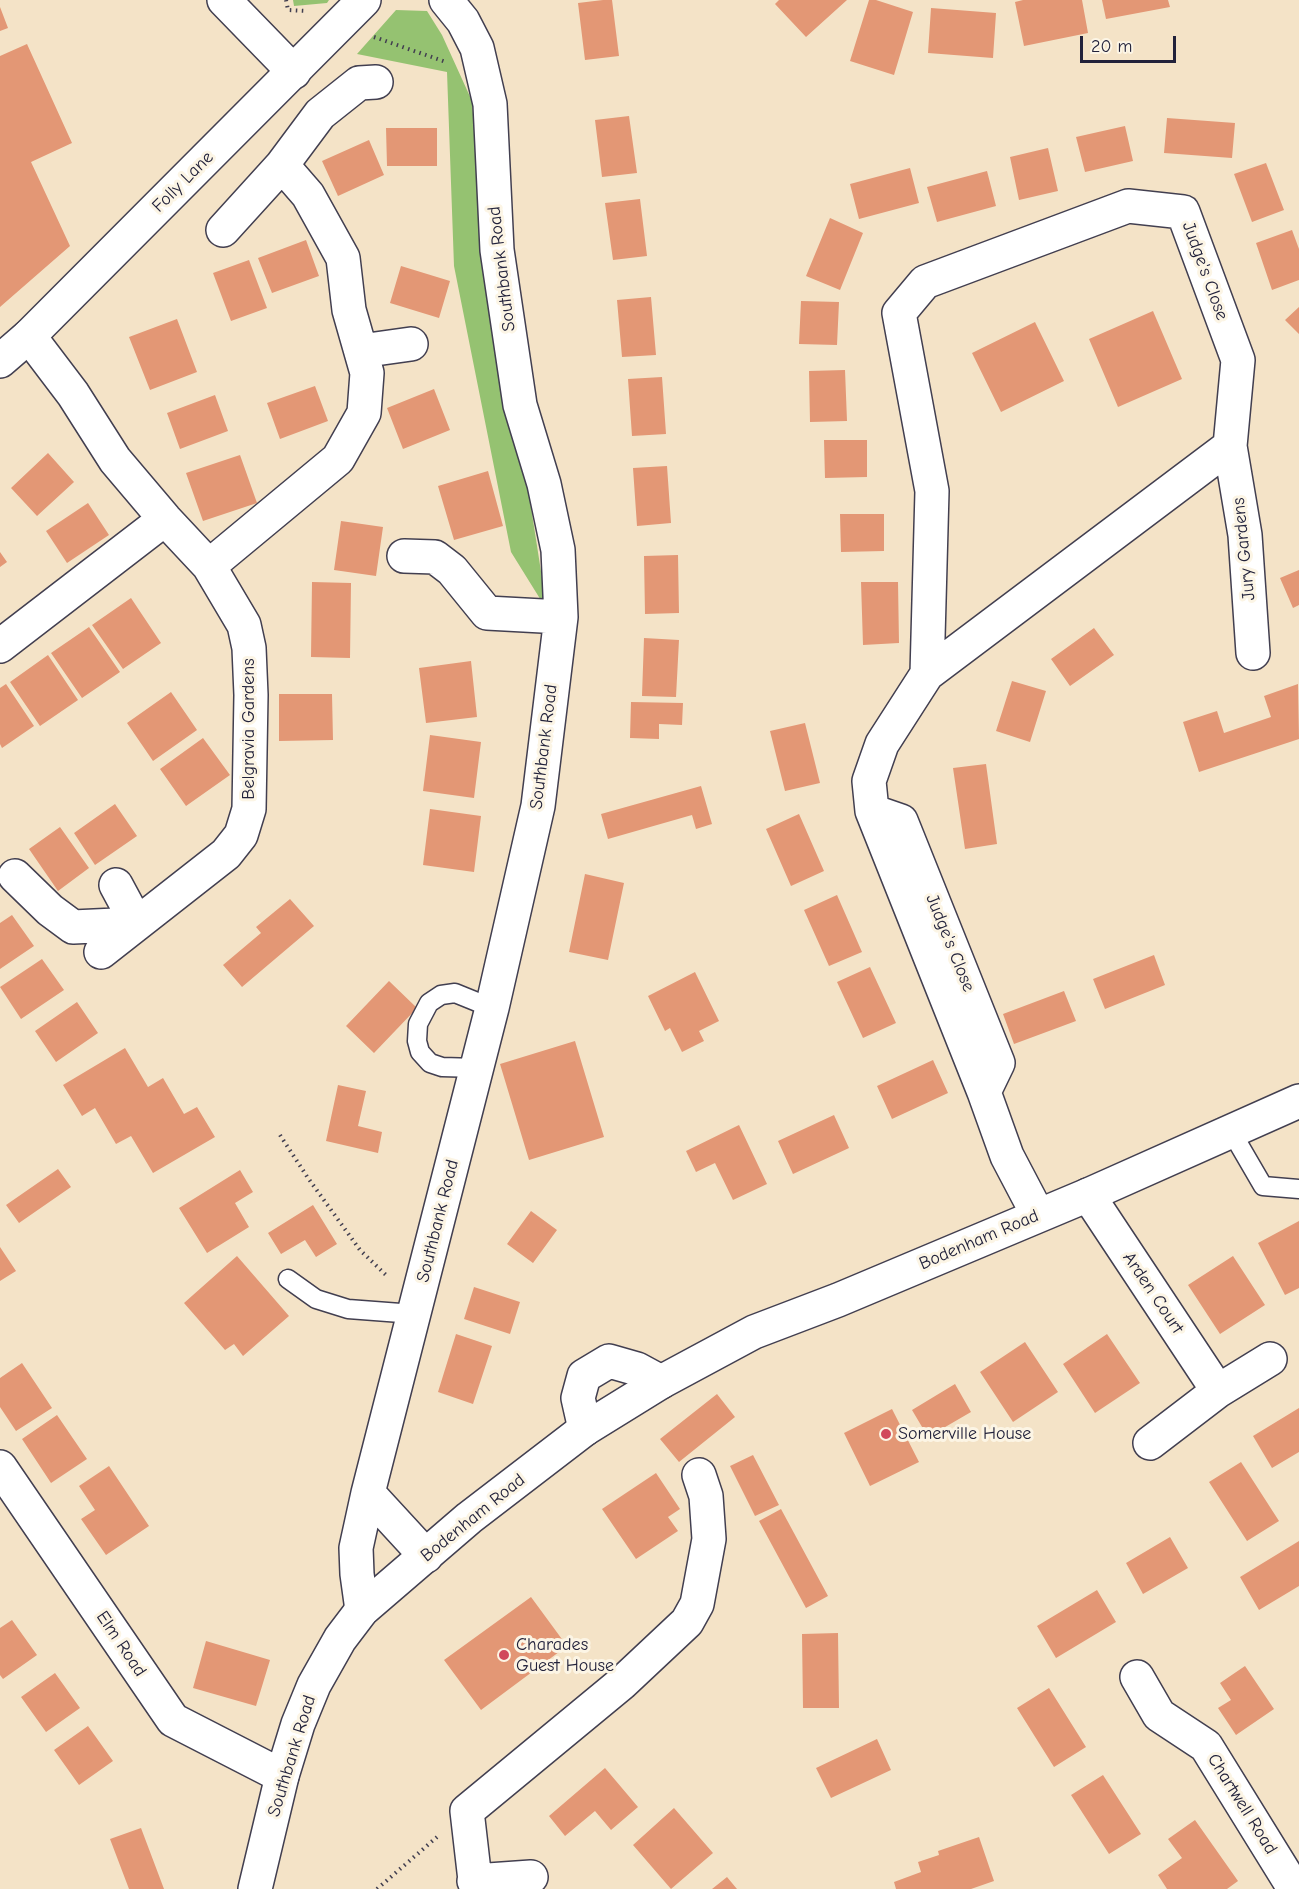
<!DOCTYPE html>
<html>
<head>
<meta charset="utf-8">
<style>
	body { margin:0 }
	#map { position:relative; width:1299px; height:1889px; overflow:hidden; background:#f4e3c7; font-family:"Comic Neue",sans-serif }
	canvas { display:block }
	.scale { position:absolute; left:1080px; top:36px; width:96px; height:27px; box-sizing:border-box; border:3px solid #22223b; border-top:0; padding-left:8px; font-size:18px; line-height:21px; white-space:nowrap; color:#22223b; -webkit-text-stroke:4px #fcf5e5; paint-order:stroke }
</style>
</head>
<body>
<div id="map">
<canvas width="1299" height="1889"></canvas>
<div class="scale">20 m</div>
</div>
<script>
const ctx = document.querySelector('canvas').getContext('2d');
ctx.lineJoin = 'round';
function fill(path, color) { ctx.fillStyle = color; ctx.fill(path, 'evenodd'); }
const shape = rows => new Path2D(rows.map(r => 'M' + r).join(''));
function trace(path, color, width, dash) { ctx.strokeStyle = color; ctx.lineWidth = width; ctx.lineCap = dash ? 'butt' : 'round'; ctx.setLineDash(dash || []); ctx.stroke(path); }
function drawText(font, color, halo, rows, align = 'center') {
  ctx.font = font + ' "Comic Neue",sans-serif'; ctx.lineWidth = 6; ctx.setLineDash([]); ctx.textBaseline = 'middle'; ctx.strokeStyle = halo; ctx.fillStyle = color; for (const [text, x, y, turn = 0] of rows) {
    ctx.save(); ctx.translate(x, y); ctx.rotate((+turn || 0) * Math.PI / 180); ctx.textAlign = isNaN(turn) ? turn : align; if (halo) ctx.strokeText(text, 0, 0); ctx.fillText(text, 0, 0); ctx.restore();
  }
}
const green = shape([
	[293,0,329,0,327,3,294,6],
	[396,10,427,11,442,35,472,101,483,239,530,501,547,610,511,552,454,266,447,72,357,54]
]);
const building = shape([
	[603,0,612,0,619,56,585,60,578,3],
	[779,0,847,0,806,37,775,4],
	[869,0,876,0,913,12,894,75,850,61],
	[1023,0,1082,0,1088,33,1024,46,1015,2],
	[1102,0,1168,0,1170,7,1106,19],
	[0,7,8,28,0,31],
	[931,8,996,13,993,58,928,53],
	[27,44,72,143,31,162,70,246,0,307,0,56],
	[629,116,637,173,602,177,595,120],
	[1167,118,1235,123,1232,158,1164,153],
	[1125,126,1133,161,1085,172,1076,137],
	[386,128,437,128,437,166,387,166],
	[369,140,384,175,338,196,322,161],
	[1048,148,1058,191,1019,200,1010,157],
	[1266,163,1284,210,1252,222,1234,174],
	[910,168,919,203,859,219,850,184],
	[987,171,996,206,937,222,927,187],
	[640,199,647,256,613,260,605,203],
	[830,218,863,233,840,290,806,276],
	[1292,230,1299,249,1299,280,1272,290,1256,243],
	[306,240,319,276,272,293,258,258],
	[249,260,267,308,231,321,213,273],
	[401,266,450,281,439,318,390,303],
	[651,297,656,355,622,357,617,300],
	[801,301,839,302,837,345,799,344],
	[1299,307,1299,334,1285,320],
	[1153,311,1182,379,1118,407,1089,339],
	[177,319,197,372,150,390,129,337],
	[1035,322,1064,381,1001,412,972,353],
	[845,370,847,421,810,422,809,371],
	[662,377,666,434,632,436,628,379],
	[315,386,328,421,280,439,267,403],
	[434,389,450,430,403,449,387,408],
	[215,395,228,431,180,449,167,413],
	[824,440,867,440,867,477,825,478],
	[48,453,74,482,37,516,11,488],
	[240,455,257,503,203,521,186,473],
	[667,466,671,523,637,526,633,468],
	[488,471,503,526,454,540,438,486],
	[88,503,109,535,67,563,46,531],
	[840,514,884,514,884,551,841,552],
	[341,521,383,527,376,576,334,570],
	[0,552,7,562,0,567],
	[678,555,679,613,645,614,644,556],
	[1299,570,1299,605,1293,608,1280,578],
	[312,582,351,583,350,658,311,657],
	[861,582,898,582,899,643,863,645],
	[131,598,161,643,123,669,92,625],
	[89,627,120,672,82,698,51,653],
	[1094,628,1114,655,1070,686,1051,659],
	[644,638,679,640,676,697,642,696],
	[48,655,78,700,40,726,10,682],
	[471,661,477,717,426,723,419,668],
	[1012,681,1046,691,1030,742,996,731],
	[6,684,34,726,2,748,0,744,0,688],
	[1298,684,1299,739,1199,772,1183,722,1217,711,1224,733,1271,717,1264,696],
	[171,692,197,730,153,761,127,723],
	[279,694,332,694,333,740,279,741],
	[631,702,683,703,682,725,659,724,659,739,630,738],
	[805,723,820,783,785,791,770,731],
	[430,735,481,742,474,798,423,791],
	[203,738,230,775,186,806,160,769],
	[986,764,997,844,965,849,953,768],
	[701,786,712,824,696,829,692,815,608,839,601,814],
	[115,804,137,836,95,865,74,833],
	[430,809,481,816,474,872,423,865],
	[799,814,824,871,791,886,766,829],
	[60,827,89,868,58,891,29,849],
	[585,874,624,883,608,960,569,952],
	[837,895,862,952,829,966,804,910],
	[290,899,314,926,242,987,223,965,261,933,256,927],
	[12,915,34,946,0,969,0,923],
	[1154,955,1165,985,1105,1009,1093,979],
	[42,959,64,990,21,1019,0,987],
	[870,967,896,1023,863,1038,837,982],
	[695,972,719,1021,699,1031,704,1041,682,1052,670,1028,665,1031,648,996],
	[389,981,417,1008,374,1053,346,1026],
	[1064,991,1076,1021,1014,1044,1003,1014],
	[77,1002,98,1033,56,1062,35,1031],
	[575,1041,604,1137,529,1160,500,1064],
	[125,1048,148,1087,163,1078,184,1114,197,1107,215,1137,153,1173,131,1136,116,1144,95,1108,82,1116,63,1085],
	[933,1060,948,1093,892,1119,877,1086],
	[338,1085,366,1091,358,1126,382,1132,378,1153,326,1141],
	[834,1115,849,1148,793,1174,778,1141],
	[739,1125,767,1184,733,1200,715,1163,696,1172,686,1151],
	[58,1169,71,1187,19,1223,6,1205],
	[240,1170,253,1192,235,1203,249,1227,207,1253,179,1208],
	[313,1205,337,1244,316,1257,305,1240,281,1254,268,1233],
	[531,1211,557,1230,533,1263,507,1244],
	[1299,1221,1299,1288,1285,1295,1258,1243],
	[0,1247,16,1271,0,1281],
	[237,1256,289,1316,243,1356,234,1344,225,1350,184,1303],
	[1233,1256,1265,1305,1220,1334,1188,1285],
	[474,1287,520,1302,510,1334,464,1319],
	[456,1334,492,1346,473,1404,438,1392],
	[1107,1334,1140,1383,1095,1413,1063,1364],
	[1025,1342,1058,1392,1013,1422,980,1372],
	[22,1363,52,1408,16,1431,0,1407,0,1378],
	[955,1384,971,1412,928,1437,912,1410],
	[717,1394,735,1417,679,1462,660,1439],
	[1299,1408,1299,1452,1272,1468,1253,1436],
	[892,1409,919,1462,870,1486,844,1433],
	[57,1415,87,1459,51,1483,22,1439],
	[753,1455,779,1505,755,1516,730,1466],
	[1241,1462,1279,1521,1247,1541,1209,1482],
	[109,1466,149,1526,106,1555,81,1519,95,1510,79,1486],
	[656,1473,680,1509,668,1517,678,1531,636,1559,602,1509],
	[781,1509,828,1596,806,1608,759,1521],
	[1170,1537,1188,1568,1143,1594,1126,1563],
	[1299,1541,1299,1586,1259,1610,1240,1577],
	[1097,1590,1116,1622,1056,1658,1037,1626],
	[531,1597,567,1646,481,1710,444,1660],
	[12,1620,37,1655,3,1679,0,1675,0,1628],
	[838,1633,839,1708,803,1708,802,1634],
	[206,1641,270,1660,256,1706,193,1688],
	[1245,1666,1274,1709,1236,1735,1218,1708,1231,1700,1220,1683],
	[55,1673,80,1708,46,1732,21,1697],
	[1049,1688,1086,1747,1054,1767,1017,1708],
	[88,1726,113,1761,79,1785,54,1750],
	[877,1739,891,1770,831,1798,816,1768],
	[605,1768,638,1807,611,1830,595,1811,565,1836,549,1816],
	[1103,1775,1141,1834,1109,1854,1071,1795],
	[674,1808,713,1853,671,1889,633,1845],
	[1195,1820,1238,1881,1227,1889,1167,1889,1158,1875,1182,1858,1168,1839],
	[141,1828,164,1889,129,1889,110,1839],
	[979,1837,994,1881,971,1889,896,1889,894,1882,921,1872,918,1862,939,1855,938,1851],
	[727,1877,737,1889,712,1889]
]);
const path = shape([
	[286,0,288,10,307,11],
	[374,37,446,62],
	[280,1135,308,1178,360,1250,388,1277],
	[377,1889,437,1837]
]);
const lane = shape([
	[477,1068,442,1067,430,1063,420,1052,417,1041,418,1024,429,1003,441,995,455,993,492,1008],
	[1231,1131,1263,1186,1299,1189],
	[288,1279,316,1299,348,1309,414,1314]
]);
const street = shape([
	[224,0,294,72],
	[282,165,320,114,359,83,376,82],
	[29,336,73,394,115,460,165,519,209,566,244,625,249,648,251,695,249,809,241,835,226,854,101,952],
	[361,351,411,344],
	[1230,446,1245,535,1253,653],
	[404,556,435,557,452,570,487,613,561,617],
	[209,566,338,459,364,413,367,373,349,310,343,258,308,195,282,165,223,230],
	[0,646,165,519],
	[927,674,1230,446,1238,360,1183,212,1128,206,925,282,899,313,932,491,927,674,882,744,869,781,872,811,984,1092,1007,1156,1038,1215],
	[872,811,901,821,998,1063,984,1092],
	[15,876,50,910,73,927,137,924,116,885],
	[1088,1195,1218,1391,1150,1443],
	[1218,1391,1270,1359],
	[585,1429,578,1398,584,1376,609,1361,637,1369,661,1382],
	[0,1467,173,1720,282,1776],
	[368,1493,426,1556],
	[362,1610,357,1574,356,1548,368,1493,492,1008,538,806,561,617,558,550,544,484,520,405,497,250,490,104,477,48,463,21,446,0],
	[1137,1677,1159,1715,1206,1746,1292,1885],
	[474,1881,531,1877],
	[476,1889,467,1811,622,1683,687,1622,697,1604,709,1539,706,1496,699,1475]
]);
const secondary = shape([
	[0,361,29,336,364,0],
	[255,1889,282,1776,298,1724,314,1685,340,1639,362,1610,469,1518,585,1429,661,1382,754,1332,838,1300,1088,1195,1299,1101]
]);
const markers = [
	[886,1434,6,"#d1495b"],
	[504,1655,6,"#d1495b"]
];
const streetNames = [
	["Folly Lane",183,182,-45],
	["Southbank Road",502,269,-97],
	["Judge's Close",1205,271,70],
	["Jury Gardens",1244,549,-96],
	["Belgravia Gardens",249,729,-90],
	["Southbank Road",544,747,-83],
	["Judge's Close",950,943,68],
	["Southbank Road",438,1221,-76],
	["Bodenham Road",979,1240,-23],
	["Arden Court",1153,1293,56],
	["Bodenham Road",473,1518,-39],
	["Elm Road",121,1644,56],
	["Southbank Road",292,1756,-73],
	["Chartwell Road",1242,1804,58]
];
const poiNames = [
	["Somerville House",898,1434],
	["Charades",516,1645],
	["Guest House",516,1666]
];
fill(green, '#95c271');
fill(building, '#e39775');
trace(lane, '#423f50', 21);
trace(street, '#423f50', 36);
trace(secondary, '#423f50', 36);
trace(path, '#423f50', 4, [1.5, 4.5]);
trace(lane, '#fff', 18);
trace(street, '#fff', 33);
trace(secondary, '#fff', 33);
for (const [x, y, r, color] of markers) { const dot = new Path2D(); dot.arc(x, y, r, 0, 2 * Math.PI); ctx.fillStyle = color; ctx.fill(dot); trace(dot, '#fcf5e5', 2); }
drawText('18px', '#22223b', '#fcf5e5', streetNames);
drawText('18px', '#22223b', '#fcf5e5', poiNames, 'left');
</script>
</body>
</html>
